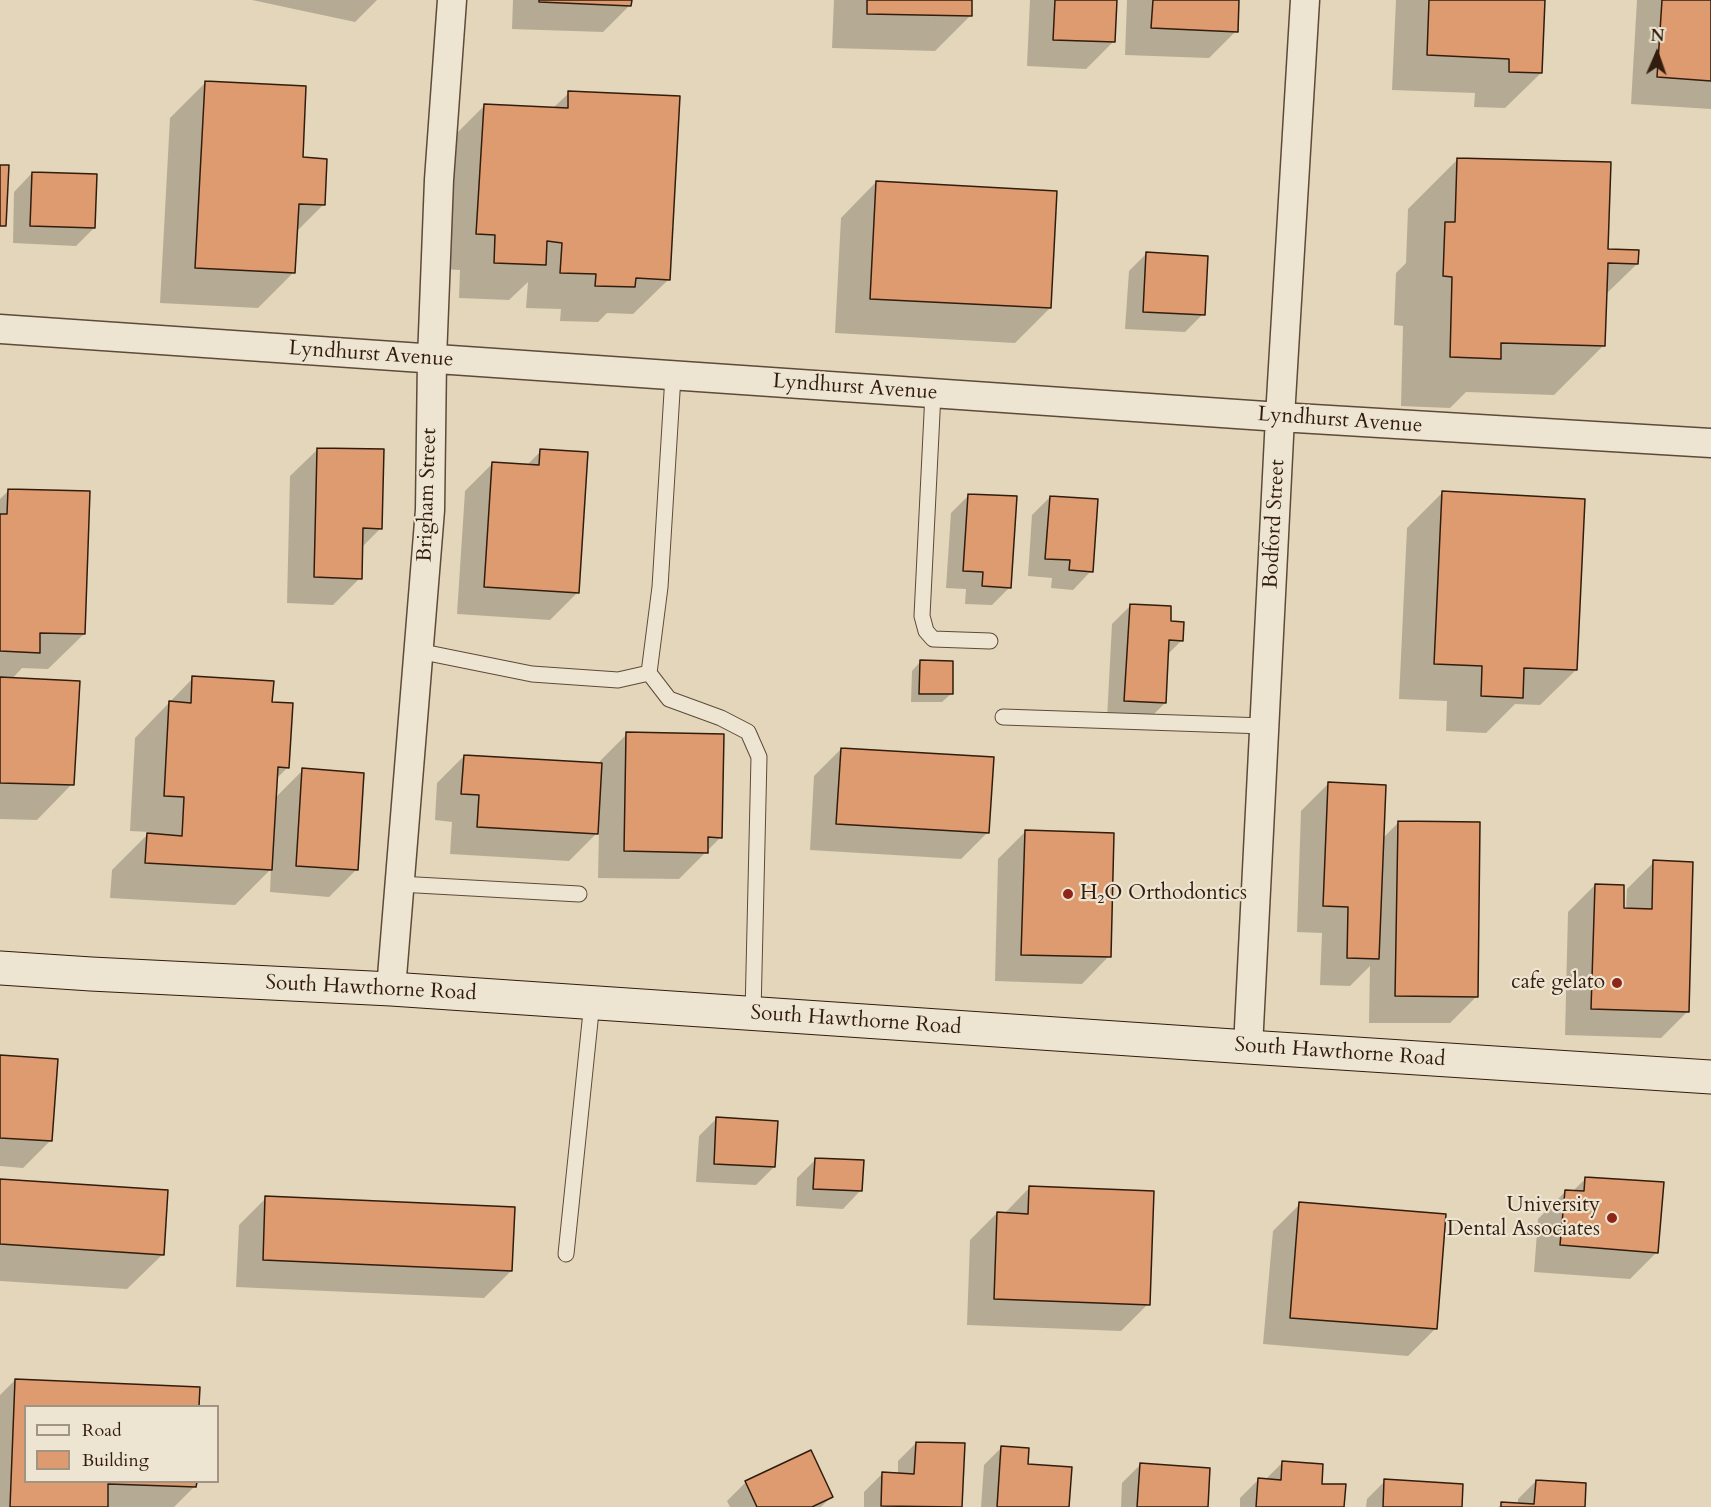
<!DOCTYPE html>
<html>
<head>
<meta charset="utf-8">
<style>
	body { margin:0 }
	#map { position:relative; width:1711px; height:1507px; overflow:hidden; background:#e3d6ba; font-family:Cardo,serif }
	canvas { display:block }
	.legend { position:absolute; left:24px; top:1405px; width:195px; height:78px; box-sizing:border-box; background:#ede4d2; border:2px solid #a29483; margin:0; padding:8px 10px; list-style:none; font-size:18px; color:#321c0d }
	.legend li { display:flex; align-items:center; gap:12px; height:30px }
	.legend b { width:30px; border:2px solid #a29483 }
	.north { position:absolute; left:1627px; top:24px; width:60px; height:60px; -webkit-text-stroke:4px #ede4d2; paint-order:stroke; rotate:2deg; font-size:16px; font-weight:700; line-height:24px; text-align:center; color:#321c0d }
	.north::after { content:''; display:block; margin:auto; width:21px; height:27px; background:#321c0d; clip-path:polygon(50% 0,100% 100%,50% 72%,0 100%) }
</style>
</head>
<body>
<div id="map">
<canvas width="1711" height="1507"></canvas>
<ul class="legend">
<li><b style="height:8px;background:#ede4d2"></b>Road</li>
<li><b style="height:16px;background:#de9b70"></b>Building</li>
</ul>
<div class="north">N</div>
</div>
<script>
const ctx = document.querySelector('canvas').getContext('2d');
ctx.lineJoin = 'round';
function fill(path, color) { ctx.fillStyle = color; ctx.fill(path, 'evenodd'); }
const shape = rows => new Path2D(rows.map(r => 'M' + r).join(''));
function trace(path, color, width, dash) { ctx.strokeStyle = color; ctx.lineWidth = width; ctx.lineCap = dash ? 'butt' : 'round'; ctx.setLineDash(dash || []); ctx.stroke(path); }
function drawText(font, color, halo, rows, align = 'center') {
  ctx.font = font + ' Cardo,serif'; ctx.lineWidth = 4.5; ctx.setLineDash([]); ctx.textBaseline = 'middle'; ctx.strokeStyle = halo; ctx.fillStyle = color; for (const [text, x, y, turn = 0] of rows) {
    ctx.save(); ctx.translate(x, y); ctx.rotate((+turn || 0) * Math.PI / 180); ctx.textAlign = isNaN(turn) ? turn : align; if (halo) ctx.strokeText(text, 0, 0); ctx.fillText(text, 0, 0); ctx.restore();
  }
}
const shadow = shape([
	[252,0,377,0,355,22],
	[513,0,630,0,630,5,603,32,512,29],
	[834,0,971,0,971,15,935,51,832,48],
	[1030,0,1115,0,1113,42,1086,69,1027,66],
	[1127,0,1238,0,1236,31,1209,58,1125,55],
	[1396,0,1544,0,1541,73,1505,108,1474,107,1475,93,1392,90],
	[1637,0,1711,0,1711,109,1631,104],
	[206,82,301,159,323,205,296,232,294,272,258,308,160,303,170,118],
	[569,93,669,279,633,314,607,313,598,322,560,321,561,309,526,308,528,282,509,300,459,298,460,270,441,269,449,141,484,106,553,108],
	[1457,160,1607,250,1637,264,1605,295,1604,345,1554,395,1466,392,1450,408,1401,406,1403,326,1394,325,1396,273,1406,263,1408,209],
	[32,173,94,228,76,246,13,243,14,192],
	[876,182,1050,308,1015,343,835,333,841,218],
	[1147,253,1203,314,1185,332,1125,329,1129,271],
	[318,449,381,528,361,548,360,578,333,605,287,603,290,476],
	[541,451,577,593,550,620,457,614,465,491,492,464,526,466],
	[9,490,84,634,48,669,22,668,12,679,72,784,37,820,0,819,0,499],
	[1442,493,1576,670,1540,705,1515,704,1486,733,1446,731,1447,701,1399,699,1407,528],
	[969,495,1010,587,992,605,965,604,966,589,946,588,951,513],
	[1050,497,1091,571,1073,590,1051,588,1052,578,1028,576,1032,515],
	[1130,606,1169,623,1182,640,1167,655,1165,703,1147,721,1107,719,1112,624],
	[920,662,951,694,942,702,911,702,912,671],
	[193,678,271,704,288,767,276,779,275,798,303,770,356,870,329,897,270,892,271,869,235,905,110,898,112,870,150,832,130,831,135,738],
	[627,734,721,837,679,879,598,878,599,831,569,861,450,854,452,822,435,820,437,783,464,756,600,765,600,761],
	[841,749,988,832,961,859,810,850,814,776],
	[1328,784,1382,839,1398,823,1477,996,1450,1023,1369,1023,1370,966,1350,986,1320,985,1322,933,1297,932,1301,811],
	[1025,832,1109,956,1082,984,995,981,998,859],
	[1654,862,1688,1011,1661,1038,1565,1035,1568,912,1595,885,1622,909,1626,910,1627,889],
	[0,1057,50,1141,23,1168,0,1166],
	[717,1118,774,1167,756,1185,696,1182,699,1136],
	[815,1160,861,1190,843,1209,796,1206,797,1178],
	[1586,1178,1657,1252,1630,1279,1534,1272,1538,1219,1565,1192,1572,1192],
	[0,1180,163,1254,127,1289,0,1281],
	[1030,1187,1148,1304,1121,1331,967,1325,970,1240,997,1213,1004,1214],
	[266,1198,511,1271,484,1298,236,1287,239,1225],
	[1300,1204,1435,1329,1408,1356,1263,1344,1273,1231],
	[15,1380,198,1388,198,1406,26,1406,26,1482,195,1482,195,1486,174,1507,0,1507,0,1395],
	[916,1443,963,1445,961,1507,864,1507,864,1492,882,1474,898,1474,898,1461],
	[1002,1447,1067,1507,981,1507,984,1465],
	[810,1452,831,1497,821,1507,730,1507,727,1501,745,1483],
	[1282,1463,1320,1485,1343,1507,1240,1507,1240,1498,1258,1480,1265,1480],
	[1140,1465,1206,1507,1121,1507,1122,1483],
	[1385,1481,1460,1507,1366,1507,1367,1499],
	[1536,1481,1583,1507,1498,1507,1502,1504,1518,1505,1518,1499]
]);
const building = shape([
	[539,0,632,0,631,6,539,2,539,0],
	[867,0,972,0,972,16,867,14,867,0],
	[1055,0,1117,0,1115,42,1053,40,1055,0],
	[1153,0,1239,0,1238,32,1151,28,1153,0],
	[1429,0,1545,0,1542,73,1509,72,1509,59,1427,55,1429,0],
	[1662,0,1711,0,1711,81,1657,77,1662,0],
	[205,81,306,86,303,157,327,159,325,205,299,204,295,273,195,268,205,81],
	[568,91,680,96,670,280,636,278,635,287,595,286,596,274,560,273,562,243,547,241,546,265,494,263,495,235,476,234,484,104,568,108,568,91],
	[1457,158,1611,162,1608,249,1639,250,1638,264,1608,263,1605,346,1501,343,1501,359,1450,357,1452,277,1443,276,1445,222,1455,222,1457,158],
	[0,165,9,165,6,226,0,226,0,165],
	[32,172,97,174,95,228,30,226,32,172],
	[876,181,1057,191,1051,308,870,299,876,181],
	[1146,252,1208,256,1205,315,1143,312,1146,252],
	[317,448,384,449,382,529,363,528,362,579,314,577,317,448],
	[540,449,588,452,579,593,484,587,492,462,539,465,540,449],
	[8,489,90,491,85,634,40,633,40,653,0,651,0,514,7,514,8,489],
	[1442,491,1585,499,1577,670,1524,668,1523,698,1481,696,1482,666,1434,664,1442,491],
	[968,494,1017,496,1011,588,982,586,983,572,963,571,968,494],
	[1050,496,1098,499,1093,572,1069,570,1070,560,1045,559,1050,496],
	[1130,604,1171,606,1171,621,1184,622,1183,641,1169,640,1166,703,1124,701,1130,604],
	[920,660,953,661,953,694,919,694,920,660],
	[192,676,274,681,272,702,293,703,289,768,278,767,272,870,145,863,147,833,182,836,184,797,164,796,169,701,191,703,192,676],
	[0,677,80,681,74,785,0,783,0,677],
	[626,732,724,734,722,838,708,837,708,853,624,851,626,732],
	[841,748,994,757,989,833,836,824,841,748],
	[464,755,602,763,598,834,477,827,479,795,461,794,464,755],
	[302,768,364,773,358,870,296,866,302,768],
	[1328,782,1386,785,1379,959,1347,958,1348,907,1323,906,1328,782],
	[1398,821,1480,822,1478,997,1395,996,1398,821],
	[1025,830,1114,833,1111,957,1021,955,1025,830],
	[1653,860,1693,862,1689,1012,1591,1009,1595,884,1624,885,1624,908,1652,909,1653,860],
	[0,1055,58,1059,52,1141,0,1138,0,1055],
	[716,1117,778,1121,775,1167,714,1164,716,1117],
	[815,1158,864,1160,862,1191,813,1189,815,1158],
	[1585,1177,1664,1182,1658,1253,1560,1245,1565,1190,1584,1191,1585,1177],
	[0,1179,168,1190,164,1255,0,1244,0,1179],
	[1029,1186,1154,1191,1150,1305,994,1299,997,1212,1028,1214,1029,1186],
	[265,1196,515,1207,512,1271,263,1260,265,1196],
	[1299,1202,1446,1214,1437,1329,1290,1318,1299,1202],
	[15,1379,200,1387,199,1406,26,1406,26,1482,197,1482,196,1487,108,1484,108,1507,10,1507,15,1379],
	[916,1442,965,1443,962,1507,881,1506,882,1472,914,1474,916,1442],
	[1001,1446,1029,1448,1028,1464,1072,1467,1069,1507,997,1507,1001,1446],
	[811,1450,833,1497,812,1507,757,1507,745,1481,811,1450],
	[1282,1461,1323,1464,1322,1484,1346,1484,1344,1507,1256,1507,1258,1478,1281,1480,1282,1461],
	[1140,1463,1210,1468,1208,1507,1137,1507,1140,1463],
	[1384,1479,1463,1484,1462,1507,1383,1507,1384,1479],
	[1536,1480,1586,1483,1585,1507,1501,1507,1501,1502,1534,1504,1536,1480]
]);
const lane = shape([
	[933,393,922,616,926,631,933,639,990,641],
	[418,651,532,674,618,680,649,673,660,587,673,376],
	[649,673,669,699,721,718,748,732,759,757,753,1013],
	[1003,717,1264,726],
	[399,884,579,894],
	[566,1254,592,1002]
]);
const street = shape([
	[0,329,1280,417,1711,443],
	[391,989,430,510,432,359,439,180,452,0],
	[1248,1047,1280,417,1305,0]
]);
const secondary = shape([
	[0,968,91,974,391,989,1248,1047,1711,1077]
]);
const markers = [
	[1068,894,6,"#8f2418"],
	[1617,983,6,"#8f2418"],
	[1612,1218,6,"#8f2418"]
];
const streetNames = [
	["Lyndhurst Avenue",371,355,4],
	["Lyndhurst Avenue",855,388,4],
	["Lyndhurst Avenue",1340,421,4],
	["Brigham Street",428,495,-88],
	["Bodford Street",1275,524,-87],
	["South Hawthorne Road",371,989,3],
	["South Hawthorne Road",856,1021,4],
	["South Hawthorne Road",1340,1053,4]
];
const poiNames = [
	["H₂O Orthodontics",1080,894,"left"],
	["cafe gelato",1605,983],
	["University",1600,1206],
	["Dental Associates",1600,1230]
];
fill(shadow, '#0003');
fill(building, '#de9b70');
trace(building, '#321c0d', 1.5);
trace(lane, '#5e4a38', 17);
trace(street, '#5e4a38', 31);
trace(secondary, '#321c0d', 35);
trace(lane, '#ede4d2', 15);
trace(street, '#ede4d2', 28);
trace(secondary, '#ede4d2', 33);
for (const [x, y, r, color] of markers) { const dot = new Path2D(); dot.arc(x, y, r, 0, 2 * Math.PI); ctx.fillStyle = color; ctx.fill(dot); trace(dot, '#ede4d2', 2); }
drawText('21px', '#321c0d', '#ede4d2', streetNames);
drawText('21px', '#321c0d', '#ede4d2', poiNames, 'right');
</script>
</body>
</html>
